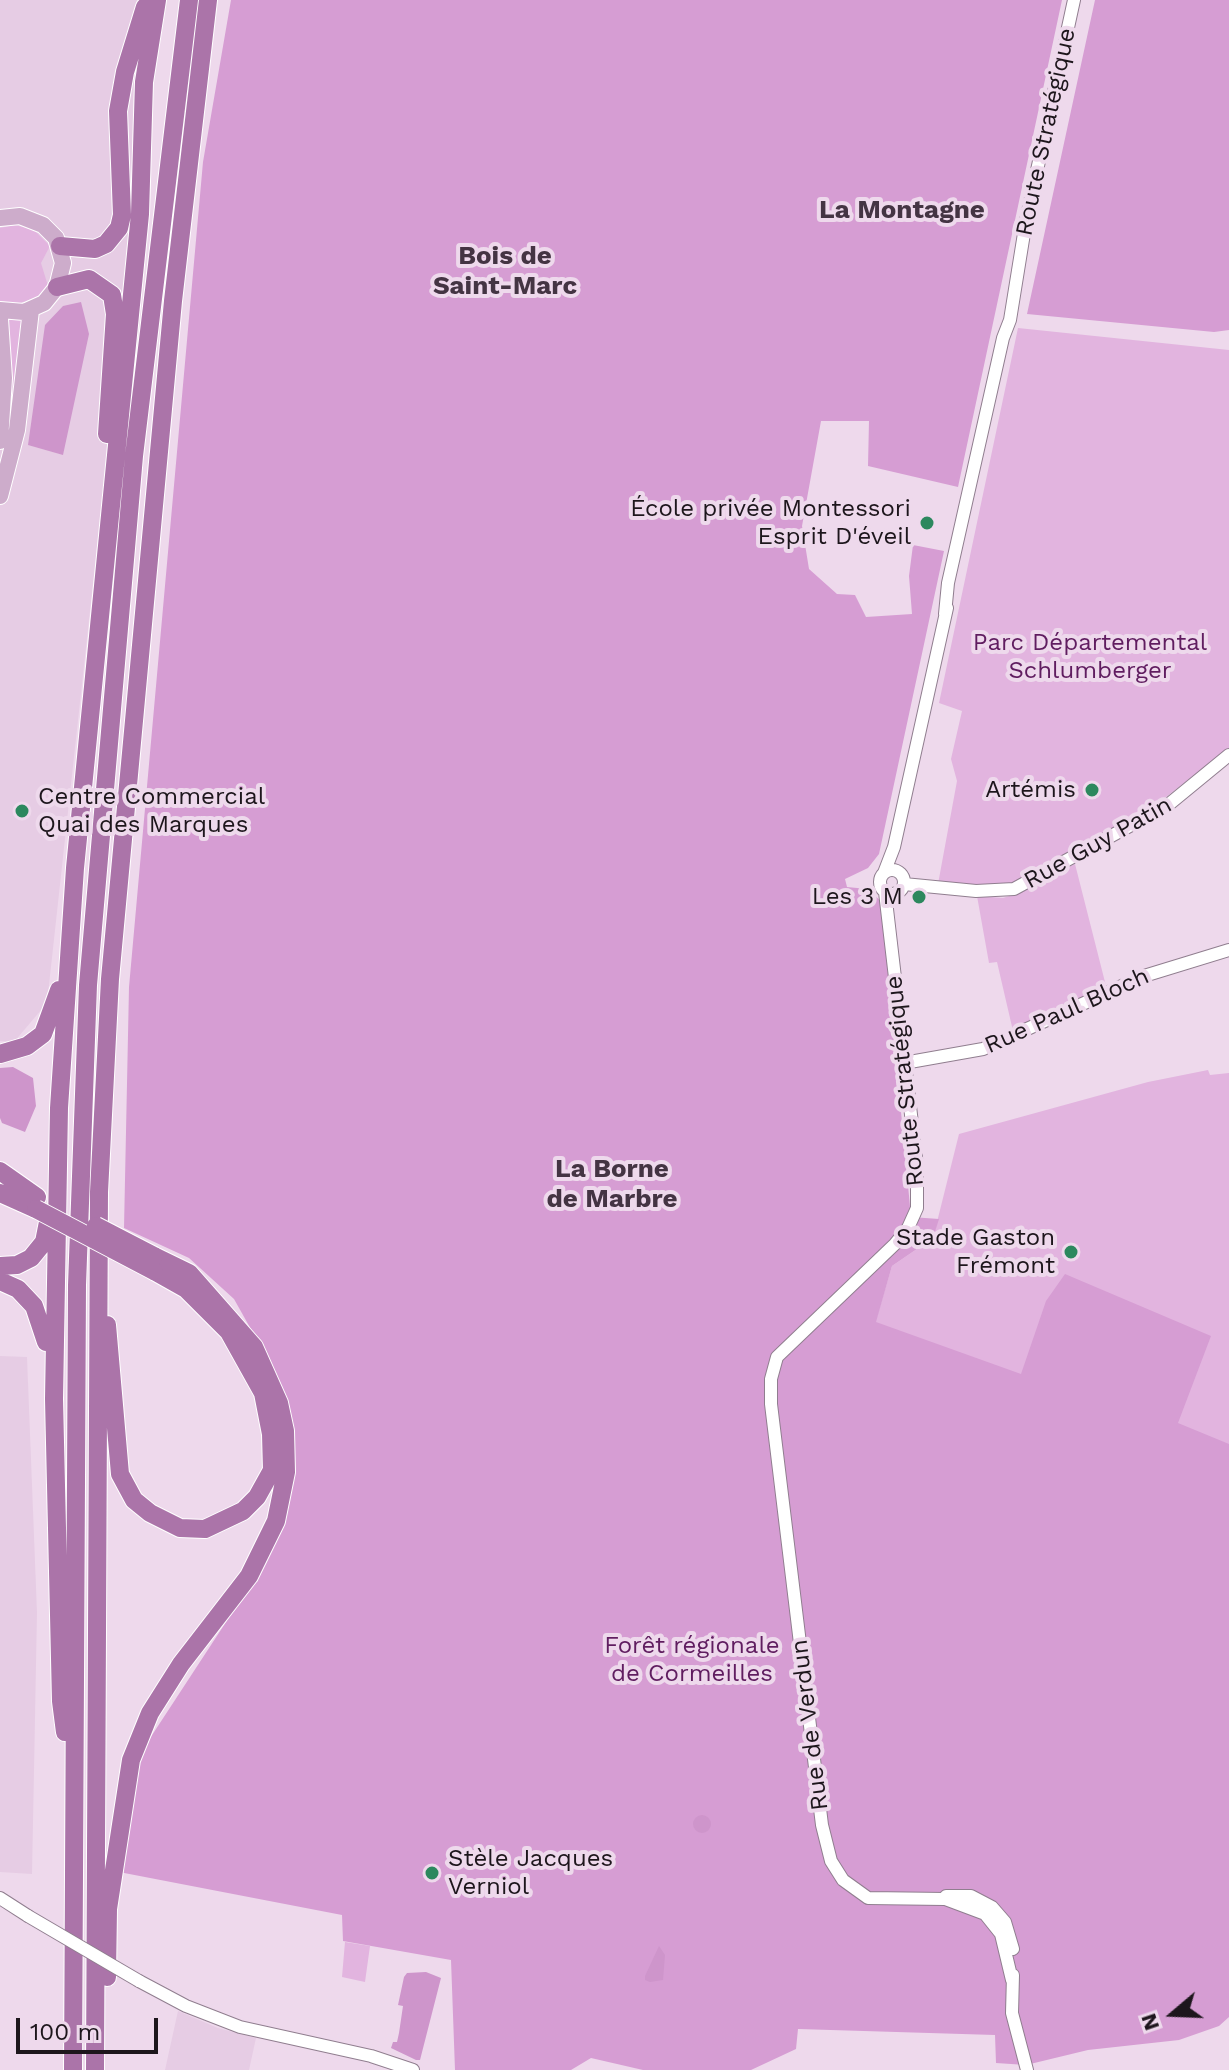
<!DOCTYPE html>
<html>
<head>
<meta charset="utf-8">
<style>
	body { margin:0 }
	#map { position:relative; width:1229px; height:2070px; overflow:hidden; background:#eed9ec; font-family:"Work Sans",sans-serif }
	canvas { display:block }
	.north { position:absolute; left:1133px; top:1974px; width:80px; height:80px; -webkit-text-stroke:6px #eed9ec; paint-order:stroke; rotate:251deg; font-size:22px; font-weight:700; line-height:32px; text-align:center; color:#1d161c }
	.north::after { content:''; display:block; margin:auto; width:28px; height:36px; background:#1d161c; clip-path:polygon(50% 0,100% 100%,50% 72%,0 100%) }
	.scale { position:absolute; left:16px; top:2018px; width:142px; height:36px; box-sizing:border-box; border:4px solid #1d161c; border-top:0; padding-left:10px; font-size:24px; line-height:28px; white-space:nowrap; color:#1d161c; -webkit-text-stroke:6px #eed9ec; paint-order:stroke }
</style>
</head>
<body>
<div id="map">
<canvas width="1229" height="2070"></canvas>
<div class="north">N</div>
<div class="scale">100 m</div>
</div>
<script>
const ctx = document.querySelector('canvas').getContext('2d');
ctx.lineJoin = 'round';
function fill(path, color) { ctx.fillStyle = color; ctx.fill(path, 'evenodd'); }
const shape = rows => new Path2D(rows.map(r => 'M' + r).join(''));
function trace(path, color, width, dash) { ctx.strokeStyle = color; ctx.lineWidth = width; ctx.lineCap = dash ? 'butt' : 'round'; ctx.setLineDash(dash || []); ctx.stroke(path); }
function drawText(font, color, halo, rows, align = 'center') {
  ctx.font = font + ' "Work Sans",sans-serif'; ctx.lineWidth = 8; ctx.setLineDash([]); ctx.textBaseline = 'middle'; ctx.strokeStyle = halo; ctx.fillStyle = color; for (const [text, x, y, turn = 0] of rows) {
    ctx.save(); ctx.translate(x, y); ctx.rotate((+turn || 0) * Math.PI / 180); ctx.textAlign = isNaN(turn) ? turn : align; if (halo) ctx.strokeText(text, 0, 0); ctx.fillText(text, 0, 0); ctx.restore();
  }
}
const built = shape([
	[0,0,157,0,47,1003,14,1042,0,1041],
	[0,1356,27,1357,37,1613,32,1874,0,1872],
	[178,2011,218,2028,256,2038,249,2070,165,2070]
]);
const green = shape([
	[15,225,34,230,50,246,41,263,48,286,37,297,17,304,0,301,0,228],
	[5,319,23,320,10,425,8,413],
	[1018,328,1229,350,1229,748,1139,818,1008,886,938,884,957,781,951,759,962,711,939,703],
	[1075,864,1106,986,1013,1031,997,962,989,963,977,896,1003,898,1022,892],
	[1208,1070,1210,1075,1229,1073,1229,1447,873,1330,892,1266,933,1238,959,1134,1148,1082],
	[345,1942,370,1946,365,1982,342,1977]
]);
const forest = shape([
	[231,0,1062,0,958,487,868,466,869,421,821,421,802,526,809,569,837,594,855,595,866,617,912,614,909,576,913,545,944,551,879,854,868,868,845,879,847,887,867,889,881,901,911,1217,939,1219,933,1238,892,1266,876,1322,1021,1374,1046,1301,1065,1274,1211,1336,1178,1423,1229,1444,1229,2017,1219,2026,1179,2040,1088,2050,1026,2065,996,2063,995,2035,798,2029,796,2049,751,2070,643,2070,591,2058,571,2070,455,2070,451,1960,343,1941,342,1915,119,1872,139,1755,247,1590,290,1501,288,1426,271,1365,234,1299,189,1258,124,1228,129,987,203,162],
	[1095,0,1229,0,1229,330,1214,332,1027,314]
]);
const water = shape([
	[81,302,89,334,63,455,28,445,45,325,63,306],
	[13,1067,33,1078,36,1106,25,1132,2,1123,0,1118,0,1068],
	'693 1824a9 9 0 1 1 18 0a9 9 0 1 1-18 0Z',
	[659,1946,665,1955,663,1980,650,1982,645,1980,645,1976],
	[426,1972,441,1978,420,2060,416,2060,391,2048,393,2042,397,2042,399,2033,403,2006,398,2005,404,1977,407,1973]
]);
const minor = shape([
	[945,614,948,583,1003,338,1010,320,1026,221,1074,0],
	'880 882a12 12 0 1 1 24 0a12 12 0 1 1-24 0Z',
	[884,873,894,847,947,608],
	[904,884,976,891,1014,889,1168,805,1229,755],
	[885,892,917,1166,917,1208,908,1228,895,1244,777,1357,771,1379,771,1404,822,1825,831,1861,843,1880,868,1898,945,1899,985,1914,1001,1934,1012,1980],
	[904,1063,983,1049,1144,976,1229,950],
	[946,1896,971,1896,992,1907,1005,1922,1013,1949],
	[0,1898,28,1916],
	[1013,1975,1012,2013,1027,2070],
	[139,1981,186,2006,240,2027,371,2056,413,2070]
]);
const major = shape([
	[0,218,20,216,43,225,56,238,63,263,57,287,44,303,24,312,0,310],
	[0,319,4,378,0,441],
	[0,496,17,430,31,310]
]);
const highway = shape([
	[60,246,95,249,106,244,119,228,122,215,118,111,125,72,145,7],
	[57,287,89,279,112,295,115,314,107,434],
	[0,1054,27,1046,43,1034,59,990],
	[0,1171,37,1197],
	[0,1193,36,1209],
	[0,1266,17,1265,31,1258,44,1242,48,1222],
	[0,1281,18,1289,34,1306,46,1342],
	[107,1325,120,1474,134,1500,150,1513,180,1528,205,1529,243,1511,257,1497,272,1470,271,1434,263,1393,229,1332,186,1289,154,1271],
	[65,1732,61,1701,54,1399,59,1108,75,868,140,214,144,82,157,0],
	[107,1977,108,1909,131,1760,150,1713,181,1664,249,1576,276,1521,286,1472,285,1431,279,1403,254,1347,189,1273,154,1256],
	[73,2070,77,1285,88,985,134,456,189,0],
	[95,2070,99,1192,110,979,173,301,208,0]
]);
const minorBridge = shape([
	[28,1916,139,1981]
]);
const highwayBridge = shape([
	[36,1209,154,1271],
	[96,1226,154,1256]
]);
const markers = [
	[927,523,8,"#2c885e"],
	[1092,790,8,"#2c885e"],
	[22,811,8,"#2c885e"],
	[919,897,8,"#2c885e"],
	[1071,1252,8,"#2c885e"],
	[432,1873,8,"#2c885e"]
];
const streetNames = [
	["Route Stratégique",1046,132,-78],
	["Rue Guy Patin",1098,843,-29],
	["Rue Paul Bloch",1067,1011,-24],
	["Route Stratégique",905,1081,-96],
	["Rue de Verdun",810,1725,-97]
];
const poiNames = [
	["École privée Montessori",911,509],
	["Esprit D'éveil",911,537],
	["Artémis",1076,790],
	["Centre Commercial",38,797,"left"],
	["Quai des Marques",38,825,"left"],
	["Les 3 M",903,897],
	["Stade Gaston",1055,1238],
	["Frémont",1055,1266],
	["Stèle Jacques",448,1859,"left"],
	["Verniol",448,1887,"left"]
];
const parkNames = [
	["Parc Départemental",1090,643],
	["Schlumberger",1090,671],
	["Forêt régionale",692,1646],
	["de Cormeilles",692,1674]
];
const neighbourhoodNames = [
	["La Montagne",902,210],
	["Bois de",505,256],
	["Saint-Marc",505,286],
	["La Borne",612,1169],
	["de Marbre",612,1199]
];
fill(built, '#e6cce4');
fill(green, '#e2b4df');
fill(forest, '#d69dd3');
fill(water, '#ce95cb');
trace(minor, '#907e8f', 14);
trace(major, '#fff', 18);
trace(highway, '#fff', 20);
trace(minor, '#fff', 12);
trace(major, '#cdaccb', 16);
trace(highway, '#ab74a9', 18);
trace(minorBridge, '#907e8f', 14, []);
trace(highwayBridge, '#fff', 20, []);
trace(minorBridge, '#fff', 12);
trace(highwayBridge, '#ab74a9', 18);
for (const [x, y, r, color] of markers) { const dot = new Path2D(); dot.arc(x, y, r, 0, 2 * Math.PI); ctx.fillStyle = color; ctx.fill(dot); trace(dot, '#eed9ec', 3); }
drawText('24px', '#1d161c', '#eed9ec', streetNames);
drawText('24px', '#1d161c', '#eed9ec', poiNames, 'right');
drawText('24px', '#601d60', '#eed9ec', parkNames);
drawText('bold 26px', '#443443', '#eed9ec', neighbourhoodNames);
</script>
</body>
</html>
